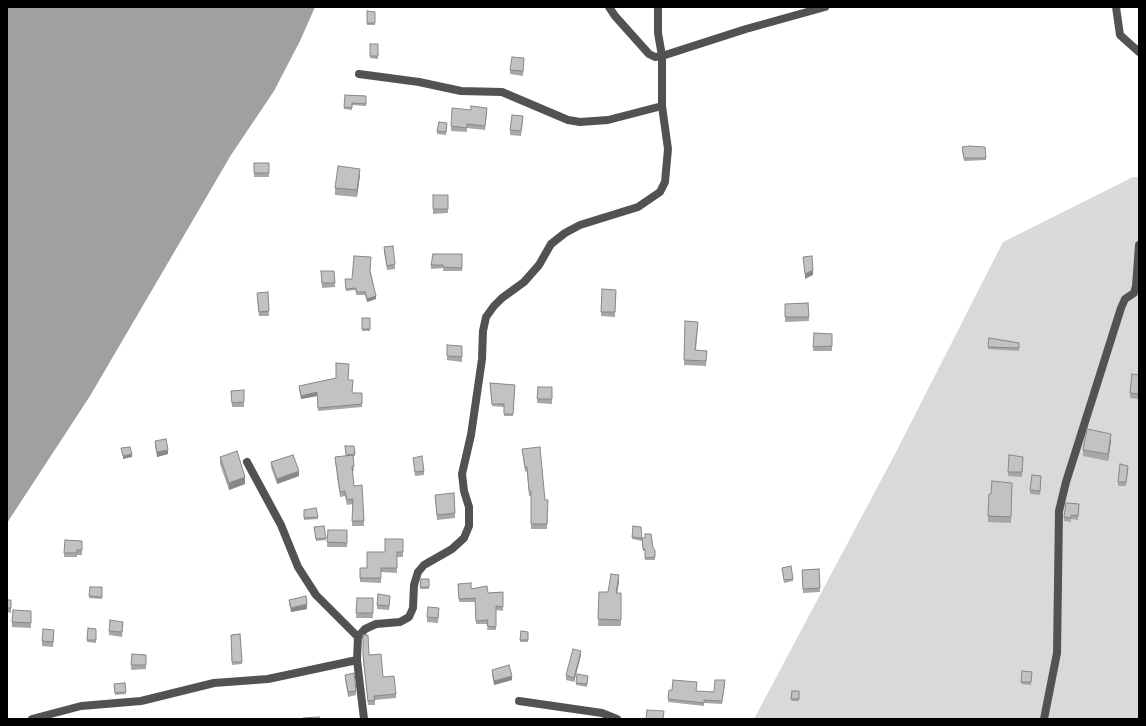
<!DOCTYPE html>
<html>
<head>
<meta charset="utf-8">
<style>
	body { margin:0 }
	#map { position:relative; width:1146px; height:726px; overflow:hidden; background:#fff; font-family:Signika,sans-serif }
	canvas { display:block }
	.frame { position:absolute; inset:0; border:8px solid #000; pointer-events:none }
</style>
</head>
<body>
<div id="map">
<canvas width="1146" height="726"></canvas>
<div class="frame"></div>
</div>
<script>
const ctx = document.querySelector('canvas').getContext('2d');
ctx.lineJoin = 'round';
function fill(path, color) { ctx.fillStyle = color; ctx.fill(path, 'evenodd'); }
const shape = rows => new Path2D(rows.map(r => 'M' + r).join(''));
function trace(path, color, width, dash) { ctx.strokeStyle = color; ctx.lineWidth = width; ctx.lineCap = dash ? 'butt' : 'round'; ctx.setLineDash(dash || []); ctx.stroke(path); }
const green = shape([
	[1133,177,1139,177,1139,719,754,719,895,454,1003,242]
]);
const water = shape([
	[7,7,315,7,300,41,274,91,231,155,90,396,7,523]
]);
const minor = shape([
	[609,7,615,16,649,54,655,57,662,56,658,33,658,7],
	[1116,7,1120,35,1139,52],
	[359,74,419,82,461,91,502,92,568,120,580,122,608,120,662,106],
	[247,462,281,525,298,567,316,595,358,637],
	[519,701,602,713,617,719],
	[32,719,81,706,141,701,214,683,268,679,357,660],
	[364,719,357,660,358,637,365,629,376,624,400,622,409,617,413,608,414,585,418,572,424,565,452,549,464,538,469,526,469,507,464,491,462,474,471,435,482,359,483,331,486,317,494,306,502,298,524,282,539,265,551,244,565,233,580,225,638,207,660,192,665,182,668,149,662,106,662,56,746,29,825,7],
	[1044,719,1057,653,1059,511,1066,482,1121,308,1125,299,1134,293,1136,286,1139,245]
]);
const wall = shape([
	[486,7,497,7,497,8],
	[367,11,375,12,375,25,367,25],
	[370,44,378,44,378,59,370,58],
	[524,63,523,76,510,74,510,70],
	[345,95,366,96,366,106,352,105,352,110,344,109],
	[487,112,485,130,467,128,467,132,451,131,451,126],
	[523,121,521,136,510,135,510,130],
	[447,125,446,135,437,134,437,131],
	[962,150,986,158,986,160,964,161],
	[254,163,269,163,269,177,254,177],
	[360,175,357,197,335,195,335,188],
	[433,195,448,195,448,213,433,214],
	[384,247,395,264,395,269,387,270,384,252],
	[462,254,462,271,443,271,443,268,431,269,431,265],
	[321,271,334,271,335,287,322,288],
	[371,272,376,299,367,302,365,295,356,295,356,290,346,291,345,279,352,279],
	[602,289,616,290,615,317,601,316],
	[268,292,269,316,259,316,257,297],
	[808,303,809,321,785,322,785,304],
	[362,318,370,318,370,331,362,331],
	[685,321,698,327,696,350,707,351,706,366,684,365],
	[814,333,832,334,832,351,813,351],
	[989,338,1019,343,1019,351,988,349],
	[462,351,462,362,447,360,447,356],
	[1139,375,1139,399,1130,398,1130,393],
	[349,380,352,393,362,393,362,407,318,411,317,396,301,399,299,389,299,386],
	[490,383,515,385,513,416,504,416,504,407,492,406],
	[538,387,552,387,552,404,537,403],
	[231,391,244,402,244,407,232,407],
	[155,441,168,454,157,457,155,446],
	[1111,441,1108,461,1083,456,1083,450],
	[345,446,354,446,355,456,353,457,354,471,352,471,354,486,364,521,364,526,352,526,353,504,347,505,345,496,340,497,335,461,335,457,346,456],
	[522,449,545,500,548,500,547,529,531,529,531,496,529,496,527,471,525,472],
	[220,457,245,484,229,490,220,464],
	[413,458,424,471,424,475,415,476],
	[1023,461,1022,477,1008,476,1008,472],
	[271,462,299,476,277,484,271,467],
	[1128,470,1126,486,1118,486,1118,482],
	[1041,480,1040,495,1030,494,1030,490],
	[1012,483,1011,523,988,522,988,516],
	[435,495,455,513,455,518,437,520],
	[1079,504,1078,520,1071,519,1071,522,1064,521,1064,517],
	[304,510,318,517,318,519,304,520],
	[633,526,642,538,655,550,655,560,645,560,645,551,643,551,642,541,632,539],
	[314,527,326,538,326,540,316,541],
	[328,530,347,530,347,547,327,547],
	[403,539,403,557,397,557,397,573,381,572,381,583,360,582,360,568,367,568,385,552],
	[65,540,82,541,82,555,77,555,77,557,64,557],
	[782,568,793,579,793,581,784,583],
	[819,569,820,592,803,593,802,570],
	[421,579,429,579,429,589,420,589],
	[619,582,617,593,621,593,621,626,598,626,599,592,608,592],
	[458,584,471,589,488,593,503,592,503,611,496,610,496,630,487,630,488,624,476,624,475,602,459,602],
	[90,587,102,587,102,599,89,598],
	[357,598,373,598,373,618,356,618],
	[7,600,11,600,11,613,7,612],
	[289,600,307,609,291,612,289,604],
	[390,600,389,610,377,609,377,605],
	[31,611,31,628,12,627,12,622],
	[439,612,438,623,427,622,427,617],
	[123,626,122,637,109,635,109,631],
	[88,628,96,629,96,643,87,642],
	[521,631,528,632,528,642,520,642],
	[240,634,242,664,232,665,231,635],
	[54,635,53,647,42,646,42,641],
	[363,635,369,655,383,677,396,694,396,698,375,700,375,705,368,705,363,660],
	[132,654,146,655,146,669,131,670],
	[581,655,574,682,566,680,566,675],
	[492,670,512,680,494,685,492,675],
	[1022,671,1032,672,1031,685,1021,684],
	[345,675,356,691,356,695,348,697,345,679],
	[588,678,587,687,576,685,576,683],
	[125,683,126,694,115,695,114,684],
	[725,683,722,704,704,703,704,706,668,702,669,690,714,692],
	[792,691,799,691,799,701,791,701]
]);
const shadedWall = shape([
	[360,169,360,175,357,197,357,190],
	[813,270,813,275,805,279,805,274],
	[376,296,376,299,367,302,367,299],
	[317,392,317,396,301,399,301,396],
	[1111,434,1111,441,1108,461,1108,454],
	[168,450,168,454,157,457,157,452],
	[132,454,132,457,123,459,123,456],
	[299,471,299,476,277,484,277,479],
	[245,477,245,484,229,490,229,483],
	[619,575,619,582,616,599,616,593],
	[307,604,307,609,291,612,291,608],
	[581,651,581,655,574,682,574,678],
	[512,676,512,680,494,685,494,681]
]);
const building = shape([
	[367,11,375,12,375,23,367,23,367,11],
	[370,44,378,44,378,56,370,56,370,44],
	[512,57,524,58,523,71,510,70,512,57],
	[345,95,366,96,366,104,352,103,352,108,344,107,345,95],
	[471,106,487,108,485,126,467,124,467,128,451,126,452,108,471,110,471,106],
	[512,115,523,116,521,131,510,130,512,115],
	[439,122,447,123,446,132,437,131,439,122],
	[970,146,985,147,986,158,964,158,962,147,970,146],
	[254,163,269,163,269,173,254,173,254,163],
	[338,166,360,169,357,190,335,188,338,166],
	[433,195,448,195,448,209,433,209,433,195],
	[393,246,395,264,387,266,384,247,393,246],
	[433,254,462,254,462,268,443,267,443,265,431,265,433,254],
	[354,256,371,257,370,272,376,296,367,299,365,292,356,292,356,288,346,289,345,279,352,279,354,256],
	[812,256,813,270,805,274,803,257,812,256],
	[321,271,334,271,335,283,322,283,321,271],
	[602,289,616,290,615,312,601,312,602,289],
	[268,292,269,311,259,312,257,293,268,292],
	[808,303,809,317,785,317,785,304,808,303],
	[362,318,370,318,370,329,362,329,362,318],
	[685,321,698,322,695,350,707,351,706,361,684,360,685,321],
	[814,333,832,334,832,346,813,347,814,333],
	[989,338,1019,343,1019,348,988,347,989,338],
	[447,345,462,346,462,357,447,356,447,345],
	[336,363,349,364,348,380,353,380,352,393,362,393,362,404,318,408,317,392,301,396,299,386,336,378,336,363],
	[1132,374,1139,375,1139,394,1130,393,1132,374],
	[490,383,515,385,513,414,504,414,504,404,492,404,490,383],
	[538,387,552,387,552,399,537,399,538,387],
	[244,390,244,402,232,403,231,391,244,390],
	[1087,429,1111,434,1108,454,1083,450,1087,429],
	[166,439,168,450,157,452,155,441,166,439],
	[345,446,354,446,355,454,346,455,345,446],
	[130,447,132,454,123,456,121,448,130,447],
	[540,447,545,500,548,500,547,524,531,524,531,491,529,491,527,467,525,467,522,449,540,447],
	[237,451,245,477,229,483,220,457,237,451],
	[293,455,299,471,277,479,271,462,293,455],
	[353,455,354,466,352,466,354,486,362,485,364,521,352,521,353,499,347,500,345,491,340,492,335,457,353,455],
	[1009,455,1023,457,1022,472,1008,472,1009,455],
	[422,456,424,471,415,472,413,458,422,456],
	[1120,464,1128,466,1126,482,1118,482,1120,464],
	[1032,475,1041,476,1040,491,1030,490,1032,475],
	[992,481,1012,483,1011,517,988,516,989,494,991,494,992,481],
	[454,493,455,513,437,515,435,495,454,493],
	[1066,503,1079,504,1078,516,1071,515,1071,518,1064,517,1066,503],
	[316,508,318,517,304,518,304,510,316,508],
	[324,526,326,538,316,539,314,527,324,526],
	[633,526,641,527,642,538,632,537,633,526],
	[328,530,347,530,347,543,327,542,328,530],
	[645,534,651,534,653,548,655,550,655,557,645,558,645,549,643,549,642,538,645,538,645,534],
	[385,539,403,539,403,552,397,552,397,568,381,568,381,578,360,578,360,568,367,568,367,552,385,552,385,539],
	[65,540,82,541,82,550,77,550,77,553,64,553,65,540],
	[791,566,793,579,784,580,782,568,791,566],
	[819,569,820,588,803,589,802,570,819,569],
	[611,574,619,575,616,593,621,593,621,620,598,619,599,592,608,592,611,574],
	[421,579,429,579,429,587,420,587,421,579],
	[471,583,471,589,487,586,488,593,503,592,503,607,496,606,496,627,487,626,488,620,476,621,475,598,459,599,458,584,471,583],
	[90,587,102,587,102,597,89,596,90,587],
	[378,594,390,596,389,606,377,605,378,594],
	[306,596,307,604,291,608,289,600,306,596],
	[357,598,373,598,373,613,356,613,357,598],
	[7,600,11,600,11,608,7,608,7,600],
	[428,607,439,608,438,618,427,617,428,607],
	[13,610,31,611,31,623,12,622,13,610],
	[110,620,123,622,122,632,109,631,110,620],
	[88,628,96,629,96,640,87,640,88,628],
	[43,629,54,630,53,642,42,641,43,629],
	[521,631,528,632,528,640,520,640,521,631],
	[240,634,242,662,232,662,231,635,240,634],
	[363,635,368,635,369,655,381,654,383,677,394,676,396,694,374,696,375,700,368,701,363,655,363,635],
	[573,649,581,651,574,678,566,675,573,649],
	[132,654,146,655,146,665,131,665,132,654],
	[509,665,512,676,494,681,492,670,509,665],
	[1022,671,1032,672,1031,682,1021,682,1022,671],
	[354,673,356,691,348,692,345,675,354,673],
	[577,674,588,676,587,684,576,683,577,674],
	[673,680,697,682,696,691,714,692,715,680,725,680,722,701,704,700,704,703,668,699,669,690,672,690,673,680],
	[125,683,126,692,115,693,114,684,125,683],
	[792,691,799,691,799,699,791,699,792,691],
	[647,710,664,711,663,719,646,719,647,710],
	[319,717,319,719,303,719,303,718,319,717]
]);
fill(green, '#d9d9d9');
fill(water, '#a0a0a0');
trace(minor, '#525252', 8);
fill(wall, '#a7a7a7');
fill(shadedWall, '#888');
fill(building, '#c2c2c2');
trace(building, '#888', 1);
</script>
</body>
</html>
